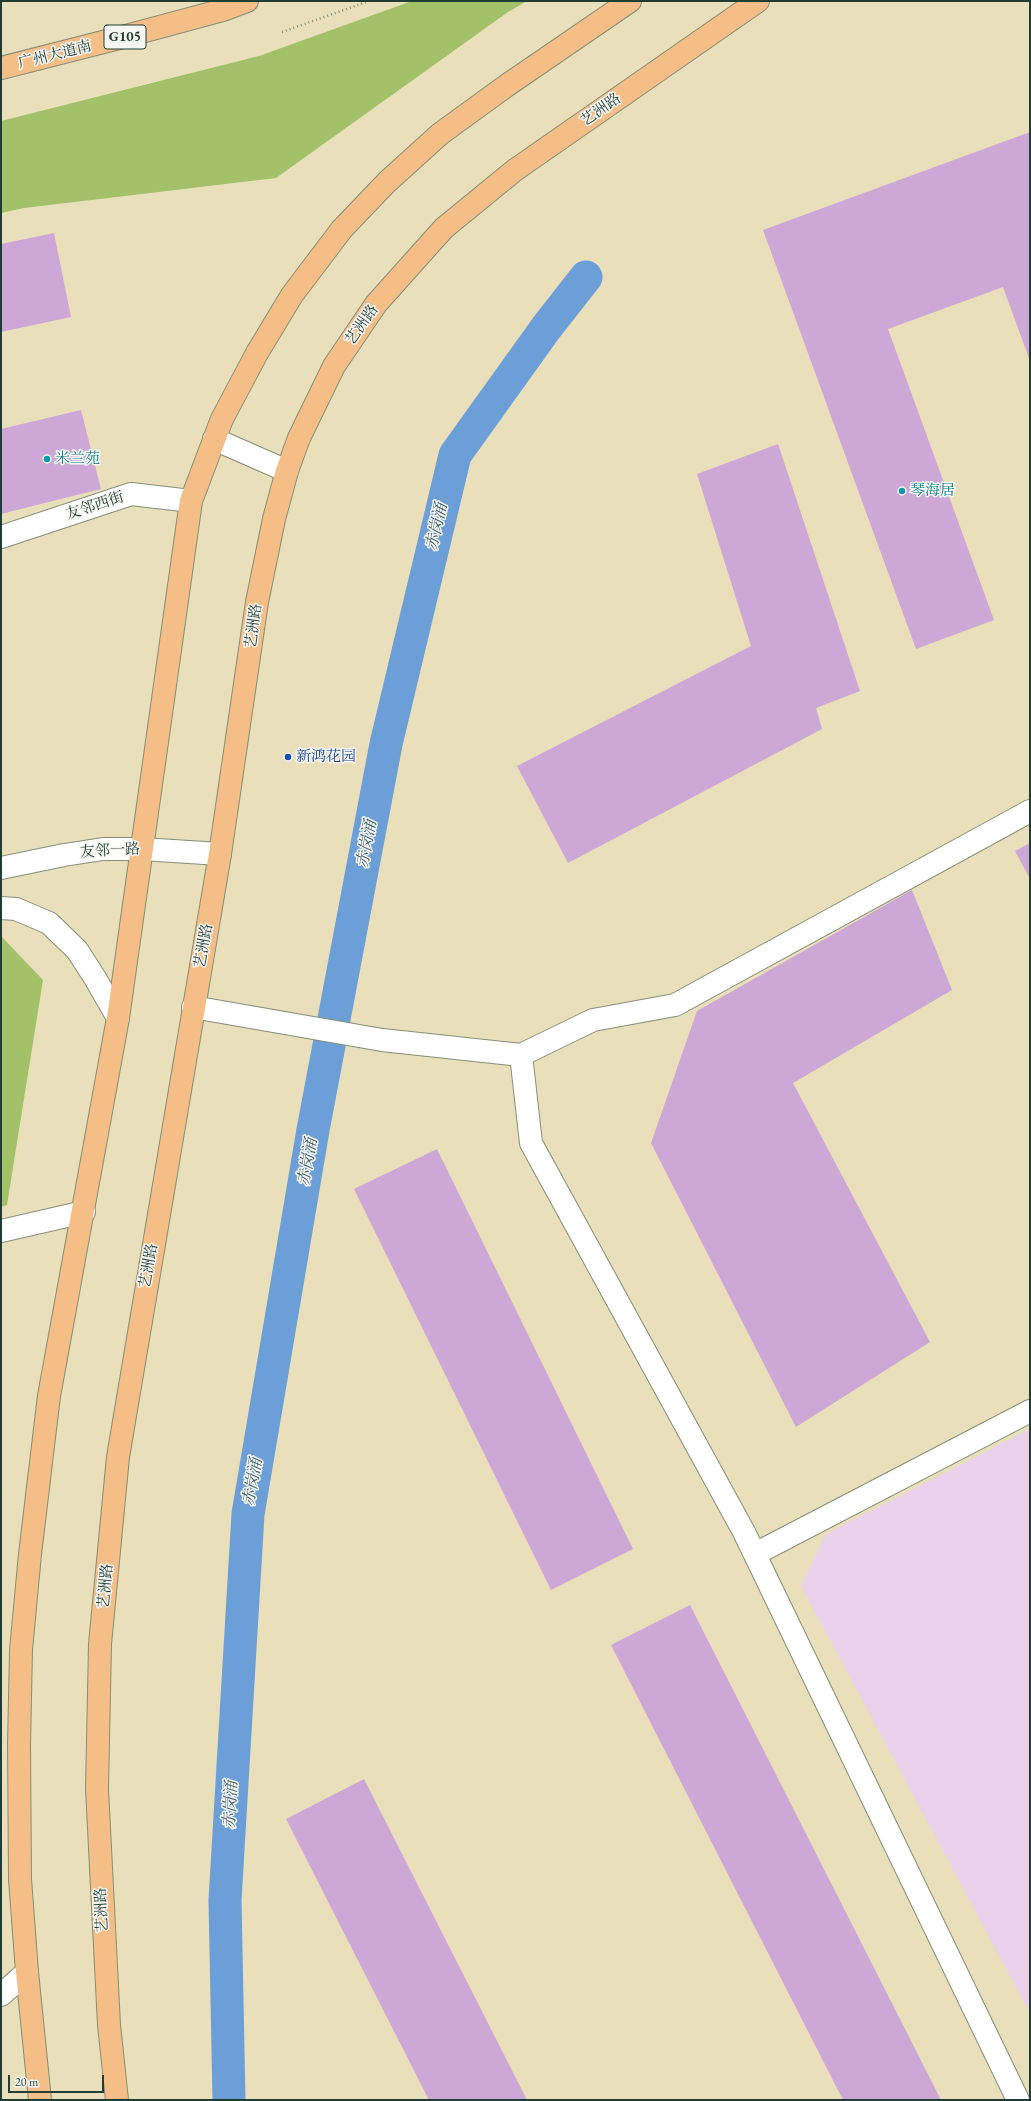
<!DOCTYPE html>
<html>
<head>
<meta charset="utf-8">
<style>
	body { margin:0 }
	#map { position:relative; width:1031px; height:2101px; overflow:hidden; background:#e9dfbb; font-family:"EB Garamond",serif }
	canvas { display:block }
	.frame { position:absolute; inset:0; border:2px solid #1f3d34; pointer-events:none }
	.scale { position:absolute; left:8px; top:2075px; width:96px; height:18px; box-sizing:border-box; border:2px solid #1f3d34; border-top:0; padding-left:5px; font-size:12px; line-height:14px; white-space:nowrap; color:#1f3d34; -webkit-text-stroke:3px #f6f6f2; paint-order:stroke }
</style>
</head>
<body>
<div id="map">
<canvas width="1031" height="2101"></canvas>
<div class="frame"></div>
<div class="scale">20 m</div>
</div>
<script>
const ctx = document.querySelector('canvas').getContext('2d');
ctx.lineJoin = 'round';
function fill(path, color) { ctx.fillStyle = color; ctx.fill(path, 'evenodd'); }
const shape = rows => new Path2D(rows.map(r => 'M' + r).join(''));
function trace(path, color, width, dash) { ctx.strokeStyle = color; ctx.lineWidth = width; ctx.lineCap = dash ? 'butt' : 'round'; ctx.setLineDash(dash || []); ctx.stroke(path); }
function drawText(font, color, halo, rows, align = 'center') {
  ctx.font = font + ' "EB Garamond","Noto Serif SC",serif'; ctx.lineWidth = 3; ctx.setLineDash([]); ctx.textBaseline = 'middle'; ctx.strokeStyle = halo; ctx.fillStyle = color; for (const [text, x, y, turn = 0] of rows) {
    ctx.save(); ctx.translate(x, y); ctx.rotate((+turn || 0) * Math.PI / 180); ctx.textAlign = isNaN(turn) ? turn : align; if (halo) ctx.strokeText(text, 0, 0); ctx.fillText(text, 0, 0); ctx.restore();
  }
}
const built = shape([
	[1030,1429,1030,2013,801,1586,826,1534]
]);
const green = shape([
	[412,1,527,1,508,12,276,178,24,208,1,213,1,121,259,56],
	[1,936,43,980,7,1205,1,1207]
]);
const canal = shape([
	[229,2100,225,1900,248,1514,313,1130,386,744,455,455,546,328,586,277]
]);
const building = shape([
	[1030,132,1030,361,1003,287,888,329,994,620,916,649,763,230],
	[54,233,71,317,1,332,1,244],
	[81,410,101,489,1,514,1,429],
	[778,444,860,691,816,708,822,729,568,863,517,766,751,646,697,474],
	[1030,843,1030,879,1015,851],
	[912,890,952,990,793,1083,930,1342,796,1427,651,1143,697,1011],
	[437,1149,633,1549,551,1590,354,1189],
	[690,1605,941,2100,843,2100,611,1645],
	[364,1779,527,2100,429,2100,286,1819]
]);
const path = shape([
	[282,32,369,1]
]);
const minor = shape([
	[214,439,287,471],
	[1,537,131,494,191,501],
	[1,868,64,855,103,849,142,849,220,854],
	[1,908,16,909,49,923,77,950,95,978,118,1018],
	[193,1007,382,1040,521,1055,593,1020,675,1005,1030,811],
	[521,1055,531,1143,744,1532,1018,2100],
	[1,1231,84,1212],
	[755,1554,1030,1411],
	[1,1995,27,1972]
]);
const major = shape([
	[40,2100,27,1972,20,1879,19,1745,21,1650,30,1554,49,1396,118,1018,191,501,222,419,257,353,292,295,342,229,387,182,440,134,506,86,630,1],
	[117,2100,109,2025,97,1789,100,1644,118,1457,220,854,257,602,274,519,287,471,299,438,334,366,376,304,444,228,515,170,758,1]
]);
const highway = shape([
	[1,68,115,39,223,10,247,1]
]);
const markers = [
	[47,459,4,"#0f9aa8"],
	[902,491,4,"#0f9aa8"],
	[288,757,4,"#1a4fb4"]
];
const shields = [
	[125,37,42]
];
const shieldNames = [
	["G105",125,37]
];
const streetNames = [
	["广州大道南",55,55,-14],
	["艺洲路",601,110,-35],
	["艺洲路",362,325,-55],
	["友邻西街",95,506,-18],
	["艺洲路",254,626,-82],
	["友邻一路",110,851,-3],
	["艺洲路",204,946,-80],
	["艺洲路",149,1266,-80],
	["艺洲路",106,1586,-85],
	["艺洲路",102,1910,-93]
];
const cultureNames = [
	["米兰苑",55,459],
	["琴海居",910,491]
];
const transitNames = [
	["新鸿花园",296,757]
];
const waterNames = [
	["赤岗涌",437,527,-77],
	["赤岗涌",367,844,-79],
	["赤岗涌",308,1162,-80],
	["赤岗涌",253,1482,-80],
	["赤岗涌",231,1805,-87]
];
fill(built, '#ead1ec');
fill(green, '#a2c169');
trace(canal, '#6c9fd7', 33);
fill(building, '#cda7d6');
trace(minor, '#848e78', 24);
trace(major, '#848e78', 24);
trace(highway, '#848e78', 24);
trace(path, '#848e78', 2.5, [1, 3]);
trace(minor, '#fff', 22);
trace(major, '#f5be86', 22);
trace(highway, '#f5be86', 22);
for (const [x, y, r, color] of markers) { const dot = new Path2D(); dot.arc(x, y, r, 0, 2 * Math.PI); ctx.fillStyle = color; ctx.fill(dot); trace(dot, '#f6f6f2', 1.5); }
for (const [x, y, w] of shields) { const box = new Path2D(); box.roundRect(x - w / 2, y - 12, w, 24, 3); ctx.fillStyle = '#f6f6f2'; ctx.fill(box); trace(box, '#1f3d34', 1); }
drawText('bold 14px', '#1f3d34', null, shieldNames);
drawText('15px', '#1f3d34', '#f6f6f2', streetNames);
drawText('15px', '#0d838f', '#f6f6f2', cultureNames, 'left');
drawText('15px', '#164399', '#f6f6f2', transitNames, 'left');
drawText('italic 16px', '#365a65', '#f6f6f2', waterNames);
</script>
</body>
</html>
